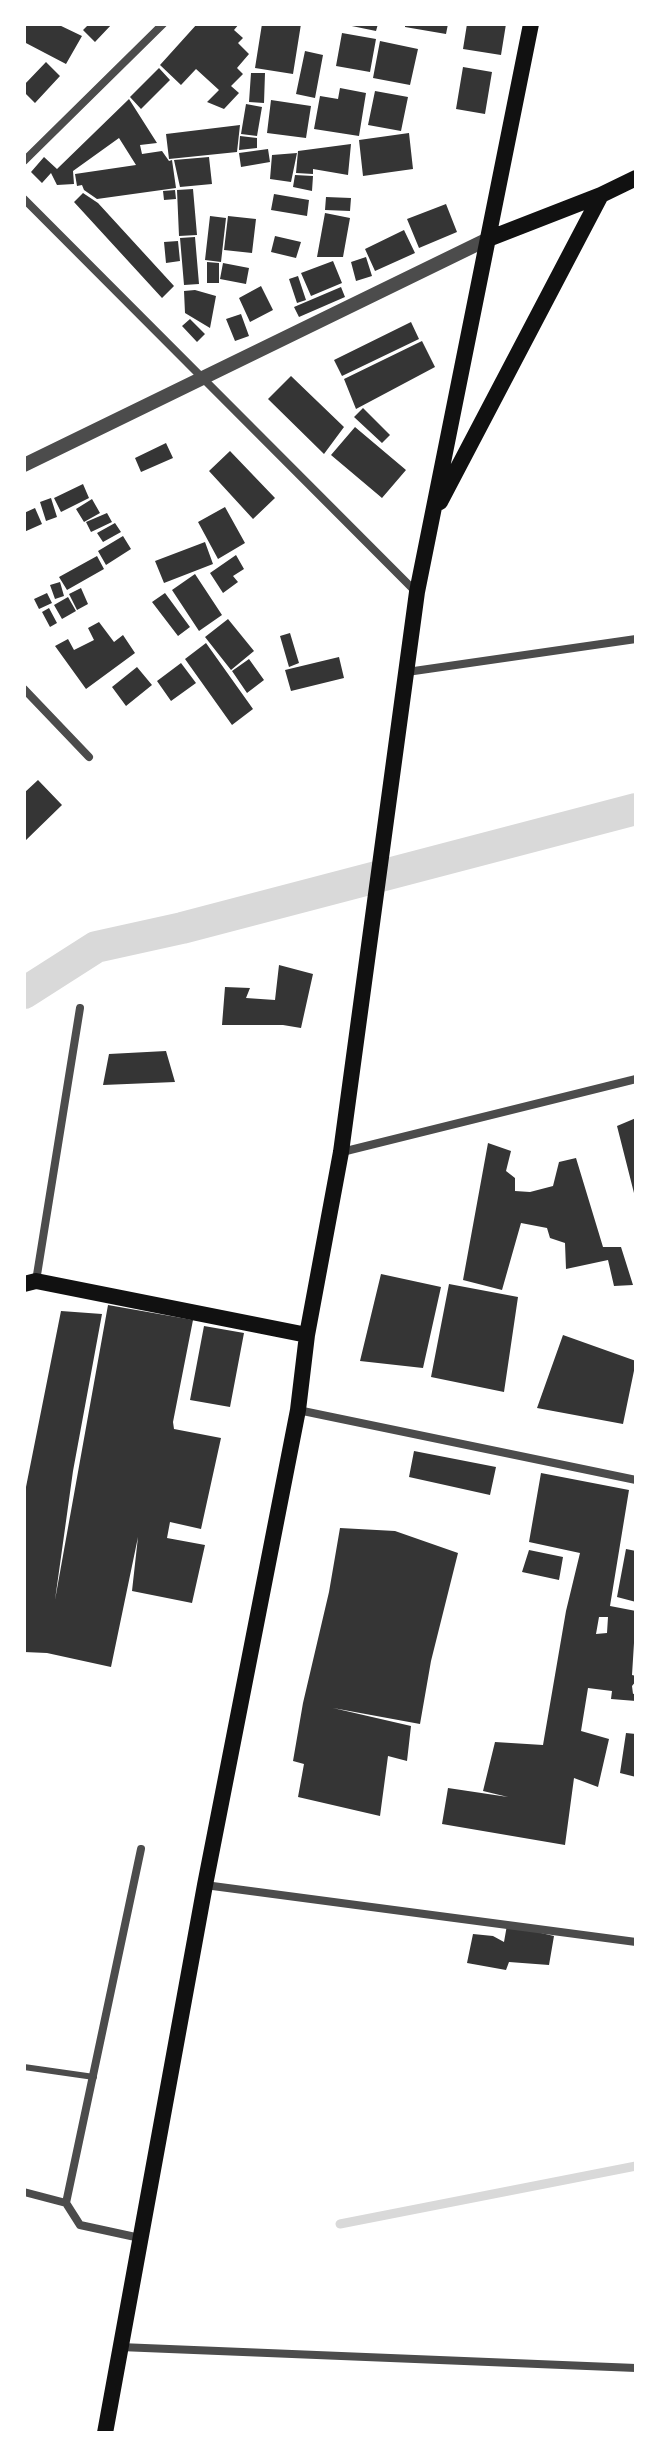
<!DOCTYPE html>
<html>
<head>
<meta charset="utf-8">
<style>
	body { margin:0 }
	#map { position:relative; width:660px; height:2457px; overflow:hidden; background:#fff; font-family:"PT Sans",sans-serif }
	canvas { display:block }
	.frame { position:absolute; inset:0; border:26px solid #fff; pointer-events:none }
</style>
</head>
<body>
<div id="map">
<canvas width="660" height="2457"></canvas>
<div class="frame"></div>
</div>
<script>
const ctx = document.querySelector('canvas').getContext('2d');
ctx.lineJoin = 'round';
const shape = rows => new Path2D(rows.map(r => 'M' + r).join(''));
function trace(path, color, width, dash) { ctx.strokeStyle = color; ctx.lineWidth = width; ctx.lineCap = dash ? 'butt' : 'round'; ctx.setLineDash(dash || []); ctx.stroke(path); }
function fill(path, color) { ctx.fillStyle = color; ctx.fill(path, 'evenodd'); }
const stream = shape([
	[340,2224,636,2166]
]);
const canal = shape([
	[24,993,96,947,182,928,636,809]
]);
const building = shape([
	[24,24,57,24,82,36,66,64,24,42],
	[89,24,112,24,95,42,83,30],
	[197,24,239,24,234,30,243,38,238,43,249,54,237,68,243,74,231,86,239,93,224,109,207,102,219,90,196,69,181,85,160,65],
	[262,24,301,24,293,74,255,68],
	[342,24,378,24,376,31],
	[405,24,448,24,446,34,405,27],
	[467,24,506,24,501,55,463,49],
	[342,33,376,39,370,72,336,66],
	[380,41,418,49,410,85,373,78],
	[305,51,323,55,315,98,296,94],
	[46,62,60,76,35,103,24,92,24,85],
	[463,67,492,72,485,114,456,109],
	[159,68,170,80,141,109,130,97],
	[251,73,265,73,264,103,249,102],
	[340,88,366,93,359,136,314,129,320,96,338,99],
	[375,91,408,97,401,131,368,125],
	[129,99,157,143,140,145,142,154,162,151,169,161,172,160,176,188,97,199,84,190,82,185,77,186,75,174,136,165,119,138,73,171,74,184,57,185,51,173,42,183,31,172,44,157,57,169],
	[271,100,311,106,306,138,267,133],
	[246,104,262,107,257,136,241,134],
	[240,125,237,152,169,159,166,134],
	[409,133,413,169,363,176,359,140],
	[240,136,257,138,257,148,239,150],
	[351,144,348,175,313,169,313,174,296,173,298,151],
	[268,149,270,162,241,167,239,153],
	[297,153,291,182,270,179,272,155],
	[209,157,212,184,180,187,174,160],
	[295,175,313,176,312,191,293,187],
	[193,189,197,235,179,236,177,190],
	[175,190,176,199,164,200,163,191],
	[83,193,98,203,174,286,162,298,74,202],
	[274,194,309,200,307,216,271,210],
	[326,197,351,198,350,211,325,210],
	[446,204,457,232,419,248,407,219],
	[325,213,350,218,343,257,317,257],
	[210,216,226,218,221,262,205,260],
	[228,216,256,219,252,253,224,250],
	[404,230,415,253,375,271,365,249],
	[275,236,301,242,296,258,271,252],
	[195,237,199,284,184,285,180,238],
	[178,241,180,261,166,263,164,242],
	[366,257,372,276,356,281,351,262],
	[333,261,342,283,311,296,301,273],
	[207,262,219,263,219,283,207,283],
	[223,263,249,268,246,284,220,279],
	[298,276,306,300,297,303,289,279],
	[261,286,273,310,250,322,239,298],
	[341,287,345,297,299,317,294,307],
	[195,290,216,296,210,328,185,313,184,291],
	[241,314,249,336,235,341,226,319],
	[190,319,205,334,197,342,182,326],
	[411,322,419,339,342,376,334,360],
	[422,341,435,367,356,409,344,379],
	[291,376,344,427,324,454,268,399],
	[363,408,390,435,382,443,354,417],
	[355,427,406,470,382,498,331,455],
	[166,443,173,458,141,472,135,458],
	[230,451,275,498,253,519,209,471],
	[83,484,89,498,61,512,54,498],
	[51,498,57,517,46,521,40,502],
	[92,499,100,513,84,522,76,509],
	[225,507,245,543,218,559,198,522],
	[35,508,42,524,24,532,24,513],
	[107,513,112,522,91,532,86,522],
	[115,523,121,532,103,542,97,533],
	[123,536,131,549,106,565,98,551],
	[205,542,213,564,164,583,155,561],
	[236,555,244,569,233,576,238,582,223,593,210,573],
	[97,556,104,569,67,590,59,577],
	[195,574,222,615,199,631,172,590],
	[60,582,64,596,55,599,50,585],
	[81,588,88,604,77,610,69,594],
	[47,593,52,603,39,609,34,599],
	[165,593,190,627,178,636,152,602],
	[68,597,76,611,62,619,54,605],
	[49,608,57,623,50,627,42,612],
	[228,619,254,651,231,670,205,637],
	[99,622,114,642,123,635,135,653,86,689,55,646,68,639,74,650,94,640,88,628],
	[290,633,299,663,289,667,280,636],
	[206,643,253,709,232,725,185,659],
	[339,657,344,678,291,691,285,670],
	[249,659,264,680,247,693,232,671],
	[181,663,196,683,171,701,157,681],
	[137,667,152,685,126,706,112,687],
	[38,780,62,805,24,842,24,793],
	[279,965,313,974,301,1028,283,1025,222,1025,225,987,250,988,246,998,275,1000],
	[166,1051,175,1082,103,1085,109,1054],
	[636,1118,636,1197,635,1197,617,1126],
	[488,1143,511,1151,506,1171,515,1178,515,1191,530,1192,553,1186,559,1162,576,1158,603,1247,621,1247,633,1285,614,1286,608,1260,566,1269,565,1243,550,1238,547,1228,521,1223,502,1290,463,1280],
	[381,1274,441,1287,423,1368,360,1361],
	[449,1284,518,1297,504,1392,431,1377],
	[108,1305,193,1320,173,1422,174,1429,221,1438,201,1529,170,1522,167,1538,205,1545,192,1603,132,1591,138,1537,111,1667,47,1653,24,1652,24,1497,61,1311,102,1314,73,1471,55,1600],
	[204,1326,244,1333,230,1407,190,1400],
	[563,1335,636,1361,623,1424,537,1408],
	[414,1451,496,1467,490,1495,409,1477],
	[541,1473,629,1490,610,1606,636,1611,632,1675,636,1676,636,1681,632,1686,633,1694,636,1693,636,1701,611,1699,612,1691,588,1688,581,1731,609,1739,598,1787,574,1778,565,1845,442,1824,448,1788,508,1797,483,1791,495,1742,543,1745,566,1611,580,1553,529,1542],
	[599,1617,608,1617,607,1633,596,1634],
	[340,1528,395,1531,458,1553,431,1661,420,1724,333,1708,411,1726,407,1761,388,1756,380,1816,298,1797,304,1764,293,1761,303,1703,329,1592],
	[626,1549,636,1551,636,1602,617,1597],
	[529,1550,563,1557,559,1580,522,1572],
	[626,1733,636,1734,636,1777,620,1773],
	[507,1925,554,1936,549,1965,509,1962,506,1970,467,1963,473,1934,493,1936,504,1942]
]);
const service = shape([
	[24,2067,94,2077]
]);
const minor = shape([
	[24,161,163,24],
	[24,199,416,592],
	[407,672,636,639],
	[24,689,89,757],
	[342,1152,636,1079],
	[36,1281,80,1008],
	[298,1410,636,1480],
	[205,1885,636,1942],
	[24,2192,66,2203],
	[140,2238,80,2225,66,2203,141,1849],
	[120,2347,636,2368]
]);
const tertiary = shape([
	[24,465,488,239]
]);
const secondary = shape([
	[488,239,601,195,636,178],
	[440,502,601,195],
	[24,1284,36,1281,307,1335],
	[105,2433,205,1885,298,1410,307,1335,341,1152,417,592,531,24]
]);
trace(stream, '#d9d9d9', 9);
trace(canal, '#d9d9d9', 32);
fill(building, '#353535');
trace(service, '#4c4c4c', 6);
trace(minor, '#4c4c4c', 8);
trace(tertiary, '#4c4c4c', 14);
trace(secondary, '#111', 16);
</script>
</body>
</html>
